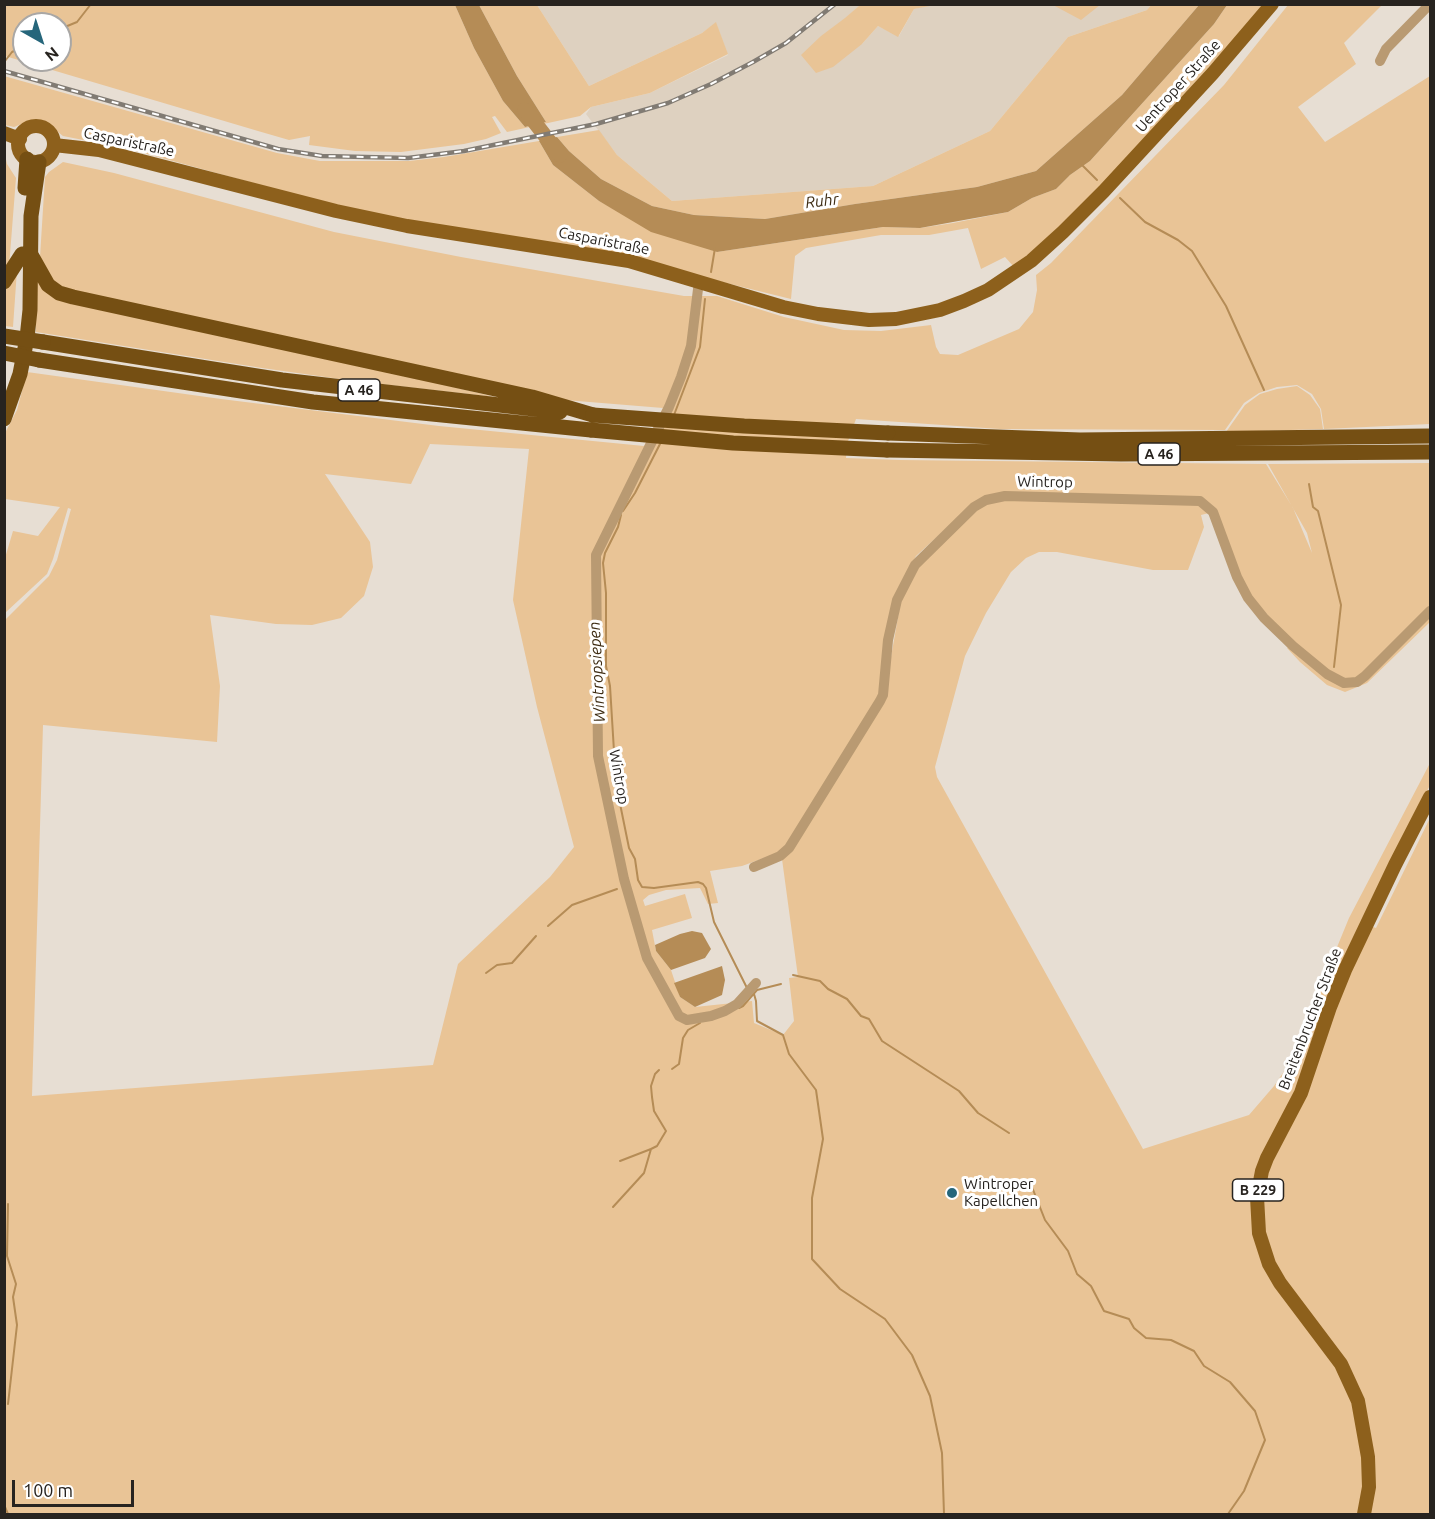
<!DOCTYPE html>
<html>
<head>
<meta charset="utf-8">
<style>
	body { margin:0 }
	#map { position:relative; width:1435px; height:1519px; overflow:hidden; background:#e7ded3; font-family:Ubuntu,sans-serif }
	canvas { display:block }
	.frame { position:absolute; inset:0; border:6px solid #27231f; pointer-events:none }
	.north { position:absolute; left:12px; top:12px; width:60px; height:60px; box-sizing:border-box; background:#fff; border:2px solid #a9a7a5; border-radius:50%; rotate:141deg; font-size:16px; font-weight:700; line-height:24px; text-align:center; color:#27231f }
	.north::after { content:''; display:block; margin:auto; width:21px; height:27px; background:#26667b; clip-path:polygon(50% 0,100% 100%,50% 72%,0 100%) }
	.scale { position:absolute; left:12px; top:1480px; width:122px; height:27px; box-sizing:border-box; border:3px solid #27231f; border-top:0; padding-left:8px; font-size:18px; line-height:21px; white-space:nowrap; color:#27231f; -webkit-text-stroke:4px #fff; paint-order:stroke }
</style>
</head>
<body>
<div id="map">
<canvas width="1435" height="1519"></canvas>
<div class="frame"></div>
<div class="north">N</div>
<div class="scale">100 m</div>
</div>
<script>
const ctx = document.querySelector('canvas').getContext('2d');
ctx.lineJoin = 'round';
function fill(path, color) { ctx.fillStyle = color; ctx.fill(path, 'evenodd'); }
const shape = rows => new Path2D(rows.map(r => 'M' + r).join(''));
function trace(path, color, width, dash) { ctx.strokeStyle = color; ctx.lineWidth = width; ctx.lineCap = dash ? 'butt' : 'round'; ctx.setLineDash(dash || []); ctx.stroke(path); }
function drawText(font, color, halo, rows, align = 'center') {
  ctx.font = font + ' Ubuntu,sans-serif'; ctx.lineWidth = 6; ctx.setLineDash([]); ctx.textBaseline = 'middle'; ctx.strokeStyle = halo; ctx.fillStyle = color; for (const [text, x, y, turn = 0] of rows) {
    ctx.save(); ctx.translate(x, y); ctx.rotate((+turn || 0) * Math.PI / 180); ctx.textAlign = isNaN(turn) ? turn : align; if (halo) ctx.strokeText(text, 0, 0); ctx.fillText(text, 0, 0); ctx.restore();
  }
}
const built = shape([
	[935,4,1151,5,1147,10,1068,37,990,131,873,186,672,201,617,155,586,114,591,107,650,93,728,55,716,23,702,33,589,86,537,5,860,5,846,18,862,44,878,26,899,36,914,9]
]);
const green = shape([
	[4,5,455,5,474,48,503,101,525,127,546,122,517,76,479,5,537,5,589,86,702,33,716,22,728,54,650,93,591,107,580,116,507,132,495,116,492,117,501,133,486,139,464,144,401,152,355,151,309,145,310,136,289,140,258,131,5,56],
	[24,24,60,24,60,60,24,60],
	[860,5,935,5,914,9,898,37,878,26,862,44,833,67,816,73,801,55,821,36,845,18],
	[1053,5,1100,4,1100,5,1081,20],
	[1151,5,1199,5,1122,95,1036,171,977,187,855,204,765,219,694,215,652,206,601,179,569,151,557,137,599,130,617,155,672,201,873,186,990,131,1068,37,1147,10],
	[1227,5,1265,5,1085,204,1014,267,1005,257,981,269,968,228,929,235,881,235,806,248,795,256,791,299,702,277,337,206,129,149,63,136,48,124,29,121,14,127,5,125,4,76,277,153,320,161,409,161,444,157,539,141,553,165,599,201,625,215,717,252,883,227,920,228,953,223,1008,212,1032,198,1056,189,1070,175,1090,161,1214,24],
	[1288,5,1382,5,1344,43,1356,64,1298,107,1325,142,1430,76,1430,424,1324,429,1321,409,1312,394,1297,385,1277,387,1259,393,1244,403,1225,430,1000,429,856,419,847,444,846,458,899,460,1266,464,1293,508,1312,553,1307,533,1268,464,1430,463,1430,622,1367,683,1345,692,1327,685,1300,662,1287,648,1290,646,1290,640,1253,599,1209,513,1201,515,1204,527,1188,570,1153,570,1057,552,1039,552,1026,558,1011,572,986,613,965,656,935,767,937,777,1143,1149,1249,1115,1274,1086,1289,1064,1349,918,1430,763,1430,785,1362,923,1376,928,1430,818,1430,1514,5,1514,5,620,49,576,57,560,71,509,68,508,53,559,47,574,5,613,5,558,13,531,38,536,60,507,5,499,5,433,17,410,27,372,221,399,439,426,644,446,663,408,565,400,54,286,40,257,45,177,49,172,63,162,114,173,334,232,461,257,684,296,717,296,784,317,844,330,881,331,931,325,936,347,940,354,958,355,1019,329,1033,312,1037,290,1036,275,1051,263,1224,85],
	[430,444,529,449,513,600,537,707,574,847,550,877,458,964,433,1065,32,1096,43,725,217,742,220,686,210,615,276,624,312,625,341,618,364,596,373,567,370,542,325,474,411,484],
	[974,503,917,565,901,600,884,697,782,859,798,977,789,978,794,1021,783,1035,754,1023,752,1001,695,1007,680,997,671,970,656,951,652,930,692,918,685,894,645,906,643,900,649,895,666,890,700,888,708,904,718,903,710,871,742,866,778,853,787,845,880,696,895,597,916,556],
	[4,150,7,164,16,178,9,267,4,272],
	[17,270,13,327,5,326,5,286],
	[36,276,45,288,495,397,354,381,262,368,36,332],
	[1297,386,1310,395,1320,409,1323,429,1226,432,1245,405,1260,394,1277,389]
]);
const water = shape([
	[455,5,479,5,517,76,546,122,525,127,503,101,474,48],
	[1199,5,1227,5,1214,24,1090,161,1070,175,1056,189,1032,198,1008,212,920,228,883,227,717,252,651,232,599,201,553,165,539,141,557,137,569,151,601,179,652,206,694,215,765,219,855,204,977,187,1036,171,1122,95],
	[692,931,702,933,711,949,705,958,671,970,656,951,655,945,680,934],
	[722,966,725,980,722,995,695,1007,680,997,674,983]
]);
const stream = shape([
	[60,29,77,22,91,4],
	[5,61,12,52,24,46],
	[1082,165,1097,180],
	[1120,198,1145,222,1178,240,1192,251,1226,306,1264,390],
	[711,272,715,248],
	[674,415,700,347,705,299],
	[1309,484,1313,507,1318,511,1320,519,1341,605,1334,667],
	[623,511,635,493,661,442],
	[621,515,618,527,605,553,603,563,606,593,606,666,610,686,616,784,629,848,635,859,638,880,642,887,654,888,698,882,703,884,706,888,714,922,747,988],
	[548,926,572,905,617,889],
	[486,973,497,965,512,963,536,936],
	[793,975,820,981,828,989,847,999,861,1016,869,1019,882,1041,959,1091,978,1113,1009,1133],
	[754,994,756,1001,757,1021,783,1035,789,1054,816,1090,823,1139,812,1198,812,1259,840,1289,885,1319,912,1355,930,1396,942,1453,944,1514],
	[739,1008,743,1006,757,990,781,984],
	[672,1069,679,1064,683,1038,688,1030,700,1023],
	[620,1161,651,1149],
	[1030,1182,1045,1220,1068,1251,1077,1274,1091,1286,1104,1311,1129,1319,1134,1328,1146,1338,1171,1340,1194,1351,1204,1366,1230,1382,1255,1411,1265,1440,1244,1491,1228,1514],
	[8,1204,7,1256,16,1284,13,1297,17,1325,8,1404],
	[613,1207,644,1173,651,1149,657,1146,666,1131,654,1111,652,1097,651,1086,655,1074,659,1070],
	[4,1493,5,1507,8,1514]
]);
const river = shape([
	[525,110,560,155]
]);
const minor = shape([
	[1380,61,1386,49,1430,4],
	[699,281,691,346,681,377,669,407,596,555,598,756,624,879,647,958,679,1016,687,1020,711,1016,725,1011,737,1004,756,983],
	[754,867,780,856,789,848,880,701,883,695,888,640,897,600,915,565,974,507,986,500,1005,496,1200,501,1213,512,1237,577,1248,598,1264,618,1293,646,1327,674,1344,683,1357,682,1365,676,1430,611]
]);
const major = shape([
	'18 144a18 18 0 1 1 36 0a18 18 0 1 1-36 0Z',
	[4,133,20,139],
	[54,145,99,150,336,211,407,226,629,261,783,307,818,314,869,320,896,319,940,310,964,301,988,290,1031,261,1063,232,1104,191,1213,73,1272,4],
	[1364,1514,1369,1487,1368,1457,1358,1401,1341,1364,1280,1283,1269,1264,1259,1233,1257,1197,1262,1171,1267,1158,1301,1093,1330,1007,1345,970,1395,865,1430,797]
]);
const highway = shape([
	[25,188,27,159],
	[30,253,48,285,59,293,73,297,532,397,593,415],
	[4,282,22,254],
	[43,342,282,380,560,412],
	[39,360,313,402,591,430],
	[4,419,20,374,27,338,30,310,31,216,39,162],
	[888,433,1080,440,1430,436],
	[887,450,1121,454,1430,452]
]);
const rail = shape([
	[4,71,278,149,322,156,408,158,464,151,596,124,668,103,711,84,753,62,786,43,835,4]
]);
const highwayBridge = shape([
	[4,336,43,342],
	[4,353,39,360],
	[593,415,744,426,888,433],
	[591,430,733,443,887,450]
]);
const markers = [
	[952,1193,6,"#26667b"]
];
const shields = [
	[359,390,42],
	[1159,454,42],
	[1258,1190,51]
];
const shieldNames = [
	["A 46",359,390],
	["A 46",1159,454],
	["B 229",1258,1190]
];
const streetNames = [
	["Uentroper Straße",1178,86,-48],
	["Casparistraße",129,142,12],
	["Casparistraße",604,241,11],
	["Wintrop",1045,482,1],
	["Wintrop",619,777,80],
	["Breitenbrucher Straße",1310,1019,-69]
];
const poiNames = [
	["Wintroper",964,1184],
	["Kapellchen",964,1201]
];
const waterNames = [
	["Ruhr",822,201,-7],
	["Wintropsiepen",597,672,-93]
];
fill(built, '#ded1c0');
fill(green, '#e9c496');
fill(water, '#b58c56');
trace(stream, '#b58c56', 2);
trace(river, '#b58c56', 15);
trace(minor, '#b99a72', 10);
trace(major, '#8d601c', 14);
trace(highway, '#754f13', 15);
trace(rail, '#817b73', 4.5);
trace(rail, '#fff', 2, [7]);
trace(highwayBridge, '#754f13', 15);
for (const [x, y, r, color] of markers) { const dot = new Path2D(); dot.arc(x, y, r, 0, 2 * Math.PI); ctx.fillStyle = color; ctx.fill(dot); trace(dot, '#fff', 2); }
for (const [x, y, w] of shields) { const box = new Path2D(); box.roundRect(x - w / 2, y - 11, w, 22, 4.5); ctx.fillStyle = '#fff'; ctx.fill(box); trace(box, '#27231f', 1.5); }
drawText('bold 14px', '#27231f', null, shieldNames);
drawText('15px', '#27231f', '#fff', streetNames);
drawText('15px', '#27231f', '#fff', poiNames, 'left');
drawText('italic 16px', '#3e2c13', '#fff', waterNames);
</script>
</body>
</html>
